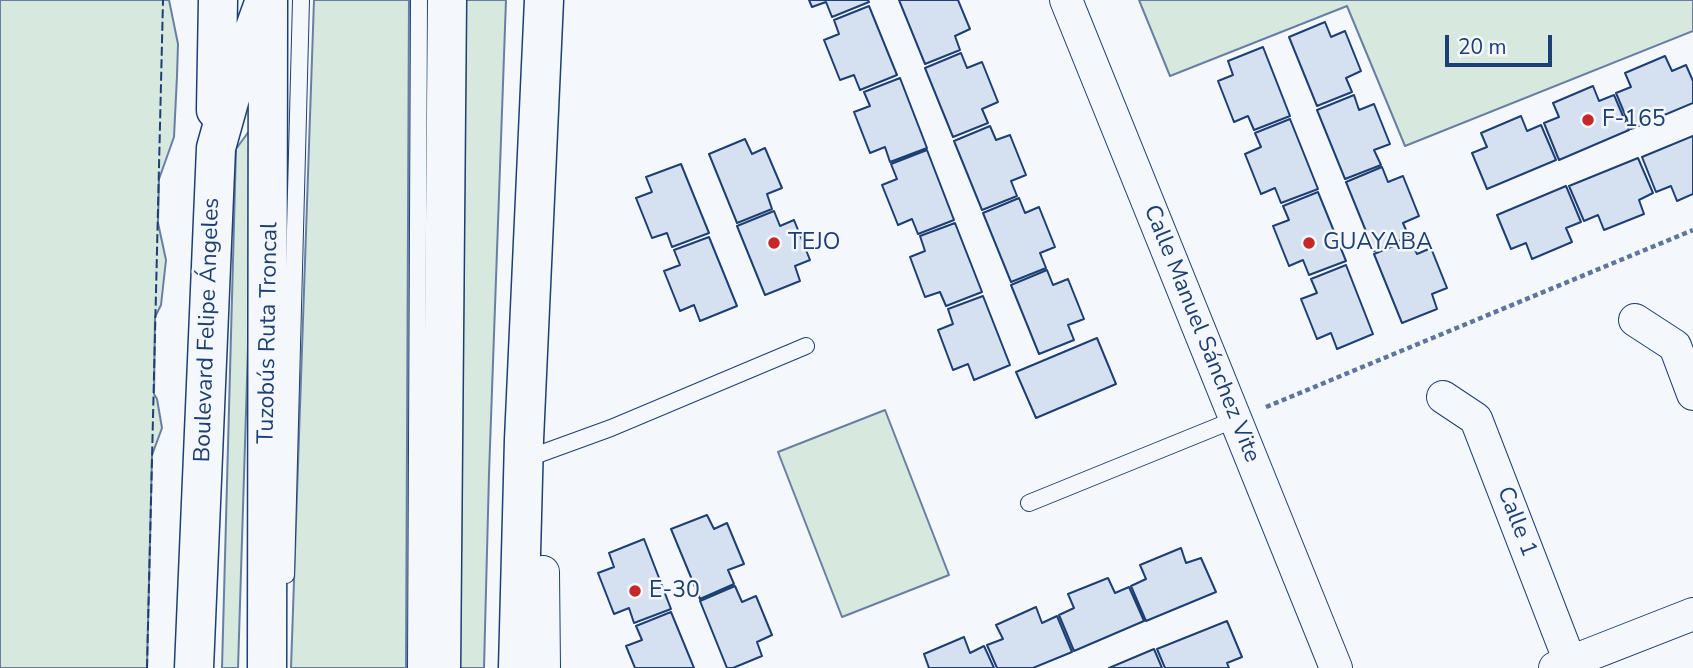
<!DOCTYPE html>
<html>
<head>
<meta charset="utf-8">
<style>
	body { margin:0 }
	#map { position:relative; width:1693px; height:668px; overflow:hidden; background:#f4f7fb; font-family:"Nunito Sans",sans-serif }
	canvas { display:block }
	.scale { position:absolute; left:1445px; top:35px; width:107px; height:32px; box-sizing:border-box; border:4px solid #1d3f73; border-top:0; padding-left:9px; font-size:21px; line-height:24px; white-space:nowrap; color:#1d3f73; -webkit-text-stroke:5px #f4f7fb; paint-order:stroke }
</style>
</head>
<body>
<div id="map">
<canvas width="1693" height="668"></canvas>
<div class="scale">20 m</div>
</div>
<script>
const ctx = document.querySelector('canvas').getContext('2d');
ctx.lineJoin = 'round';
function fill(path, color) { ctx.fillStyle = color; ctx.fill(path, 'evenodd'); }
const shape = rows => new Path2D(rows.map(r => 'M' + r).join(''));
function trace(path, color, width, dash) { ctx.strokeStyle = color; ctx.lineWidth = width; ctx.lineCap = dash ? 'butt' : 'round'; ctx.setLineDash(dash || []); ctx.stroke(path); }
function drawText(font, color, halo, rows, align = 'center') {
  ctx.font = font + ' "Nunito Sans",sans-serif'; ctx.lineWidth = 5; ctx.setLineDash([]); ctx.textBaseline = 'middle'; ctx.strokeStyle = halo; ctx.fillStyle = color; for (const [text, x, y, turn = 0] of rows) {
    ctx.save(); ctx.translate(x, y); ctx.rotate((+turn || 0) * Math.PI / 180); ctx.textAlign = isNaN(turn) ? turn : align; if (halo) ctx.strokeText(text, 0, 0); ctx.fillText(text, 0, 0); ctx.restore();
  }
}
const green = shape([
	[0,0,169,0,178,44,177,76,174,137,159,179,158,223,166,260,161,305,155,317,154,394,157,399,162,428,152,455,147,668,0,668,0,0],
	[314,0,409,0,406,668,291,668,314,0],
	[466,0,506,0,489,474,484,668,460,668,466,0],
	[1139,0,1693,0,1693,31,1405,146,1347,6,1170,76,1139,0],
	[255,123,238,668,222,668,236,149,255,123],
	[885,410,949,575,842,617,778,452,885,410]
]);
const building = shape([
	[809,0,868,0,869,2,832,17,826,2,812,7,809,0],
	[899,0,958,0,970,29,955,36,960,50,925,64,899,0],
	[869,6,897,75,860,90,854,75,840,80,824,40,839,34,834,20,869,6],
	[1325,22,1331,37,1345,31,1361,71,1346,78,1352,92,1317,106,1289,37,1325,22],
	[1263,47,1290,116,1254,130,1248,116,1234,122,1218,81,1233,75,1228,61,1263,47],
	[961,53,967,68,982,62,998,102,982,109,988,123,953,137,925,68,961,53],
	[1665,56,1672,71,1686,65,1693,81,1693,103,1631,129,1616,93,1631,87,1625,73,1665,56],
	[900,78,927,148,890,162,885,147,870,153,854,112,870,106,864,92,900,78],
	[1593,86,1599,101,1614,95,1629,130,1559,160,1544,123,1559,117,1553,103,1593,86],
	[1354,95,1359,110,1374,104,1390,144,1374,150,1381,165,1345,179,1317,110,1354,95],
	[1521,116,1527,131,1541,125,1556,160,1487,189,1472,153,1487,147,1481,133,1521,116],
	[1290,119,1318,189,1281,203,1275,188,1261,194,1245,154,1261,147,1255,133,1290,119],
	[990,126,996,140,1010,135,1026,175,1011,181,1017,196,982,210,954,141,990,126],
	[1693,136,1693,194,1677,201,1671,186,1656,192,1642,157,1693,136],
	[745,139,752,154,765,148,782,188,767,194,772,209,737,223,709,154,745,139],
	[927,150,954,220,918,234,912,219,898,225,882,185,897,179,891,164,927,150],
	[1638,158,1653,193,1639,200,1644,214,1604,230,1598,215,1584,221,1569,186,1638,158],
	[681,164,709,233,672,247,667,233,652,238,636,198,652,192,646,177,681,164],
	[1382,167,1388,182,1403,176,1419,216,1403,223,1409,237,1374,251,1346,182,1382,167],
	[1566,186,1581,222,1566,228,1572,242,1532,259,1526,243,1511,249,1497,215,1566,186],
	[1318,192,1346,261,1309,275,1303,260,1289,266,1273,226,1289,220,1283,206,1318,192],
	[1019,198,1025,213,1039,207,1055,247,1040,253,1046,268,1011,282,983,213,1019,198],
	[774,211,780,226,794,220,810,260,795,266,800,281,765,295,737,226,774,211],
	[955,223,982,292,946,306,940,292,925,297,910,257,925,251,920,236,955,223],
	[709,237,737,306,700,321,694,305,680,311,664,271,680,265,674,250,709,237],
	[1410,239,1417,254,1431,248,1447,288,1432,294,1437,309,1402,323,1374,254,1410,239],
	[1346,265,1373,334,1337,349,1331,333,1317,339,1301,299,1317,293,1311,279,1346,265],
	[1047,270,1053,285,1068,279,1084,319,1068,325,1074,340,1039,354,1011,285,1047,270],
	[983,296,1010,365,974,380,968,364,953,370,938,330,953,324,948,309,983,296],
	[1097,338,1116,384,1036,418,1016,372,1097,338],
	[707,515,714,529,727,523,744,564,728,570,734,584,700,599,671,529,707,515],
	[644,539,671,609,634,623,629,608,614,614,598,573,614,567,609,553,644,539],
	[1181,548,1186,563,1201,558,1216,592,1146,621,1131,586,1146,579,1140,565,1181,548],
	[1108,578,1115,593,1129,587,1144,621,1074,651,1059,615,1074,608,1068,594,1108,578],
	[735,586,742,602,756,596,772,635,757,642,762,656,733,668,727,668,700,601,735,586],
	[1036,607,1042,623,1057,616,1072,652,1033,668,997,668,987,645,1003,639,996,625,1036,607],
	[671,612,694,668,635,668,626,646,642,640,636,626,671,612],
	[1227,621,1242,657,1227,663,1229,668,1165,668,1157,649,1227,621],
	[964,637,970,653,984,646,994,668,929,668,924,654,964,637],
	[1154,649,1162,668,1109,668,1154,649]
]);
const path = shape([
	[1266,407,1693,230]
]);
const lane = shape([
	[529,448,534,456,611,428,806,346],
	[1029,503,1236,419],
	[286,575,301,0],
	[416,668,419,0]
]);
const street = shape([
	[1066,0,1336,668],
	[1635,320,1675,346,1693,394],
	[1443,397,1476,419,1570,662],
	[543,572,544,668],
	[1555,668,1693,614]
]);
const primary = shape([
	[216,110,218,0],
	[194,668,216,148,230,98,265,0],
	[518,668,524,440,544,0]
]);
const highway = shape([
	[267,668,268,0],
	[441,668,447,0]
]);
const fence = shape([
	[147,668,163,0]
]);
const markers = [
	[1588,120,7,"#c62828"],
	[774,243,7,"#c62828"],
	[1309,243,7,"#c62828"],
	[635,591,7,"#c62828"]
];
const poiNames = [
	["F-165",1602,120],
	["TEJO",788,243],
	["GUAYABA",1323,243],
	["E-30",649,591]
];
const streetNames = [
	["Boulevard Felipe Ángeles",208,330,-88],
	["Tuzobús Ruta Troncal",269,333,-89],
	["Calle Manuel Sánchez Vite",1201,334,68],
	["Calle 1",1516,522,69]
];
fill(green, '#d7e8df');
trace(green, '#687fa3', 2);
fill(building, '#d5e0f0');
trace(building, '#1d3f73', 2);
trace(lane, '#1d3f73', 18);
trace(street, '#1d3f73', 34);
trace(primary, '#1d3f73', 41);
trace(highway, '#1d3f73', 41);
trace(path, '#5e769c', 4.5, [5, 3.5]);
trace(lane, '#f4f7fb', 16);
trace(street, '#f4f7fb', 32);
trace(primary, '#f4f7fb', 38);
trace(highway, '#f4f7fb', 38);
trace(fence, '#1d3f73', 2, [9, 3.5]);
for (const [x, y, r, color] of markers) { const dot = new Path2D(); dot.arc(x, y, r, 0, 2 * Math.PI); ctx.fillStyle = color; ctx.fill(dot); trace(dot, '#f4f7fb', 2.5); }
drawText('23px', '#1d3f73', '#f4f7fb', poiNames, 'left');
drawText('23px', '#1d3f73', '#f4f7fb', streetNames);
</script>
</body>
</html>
